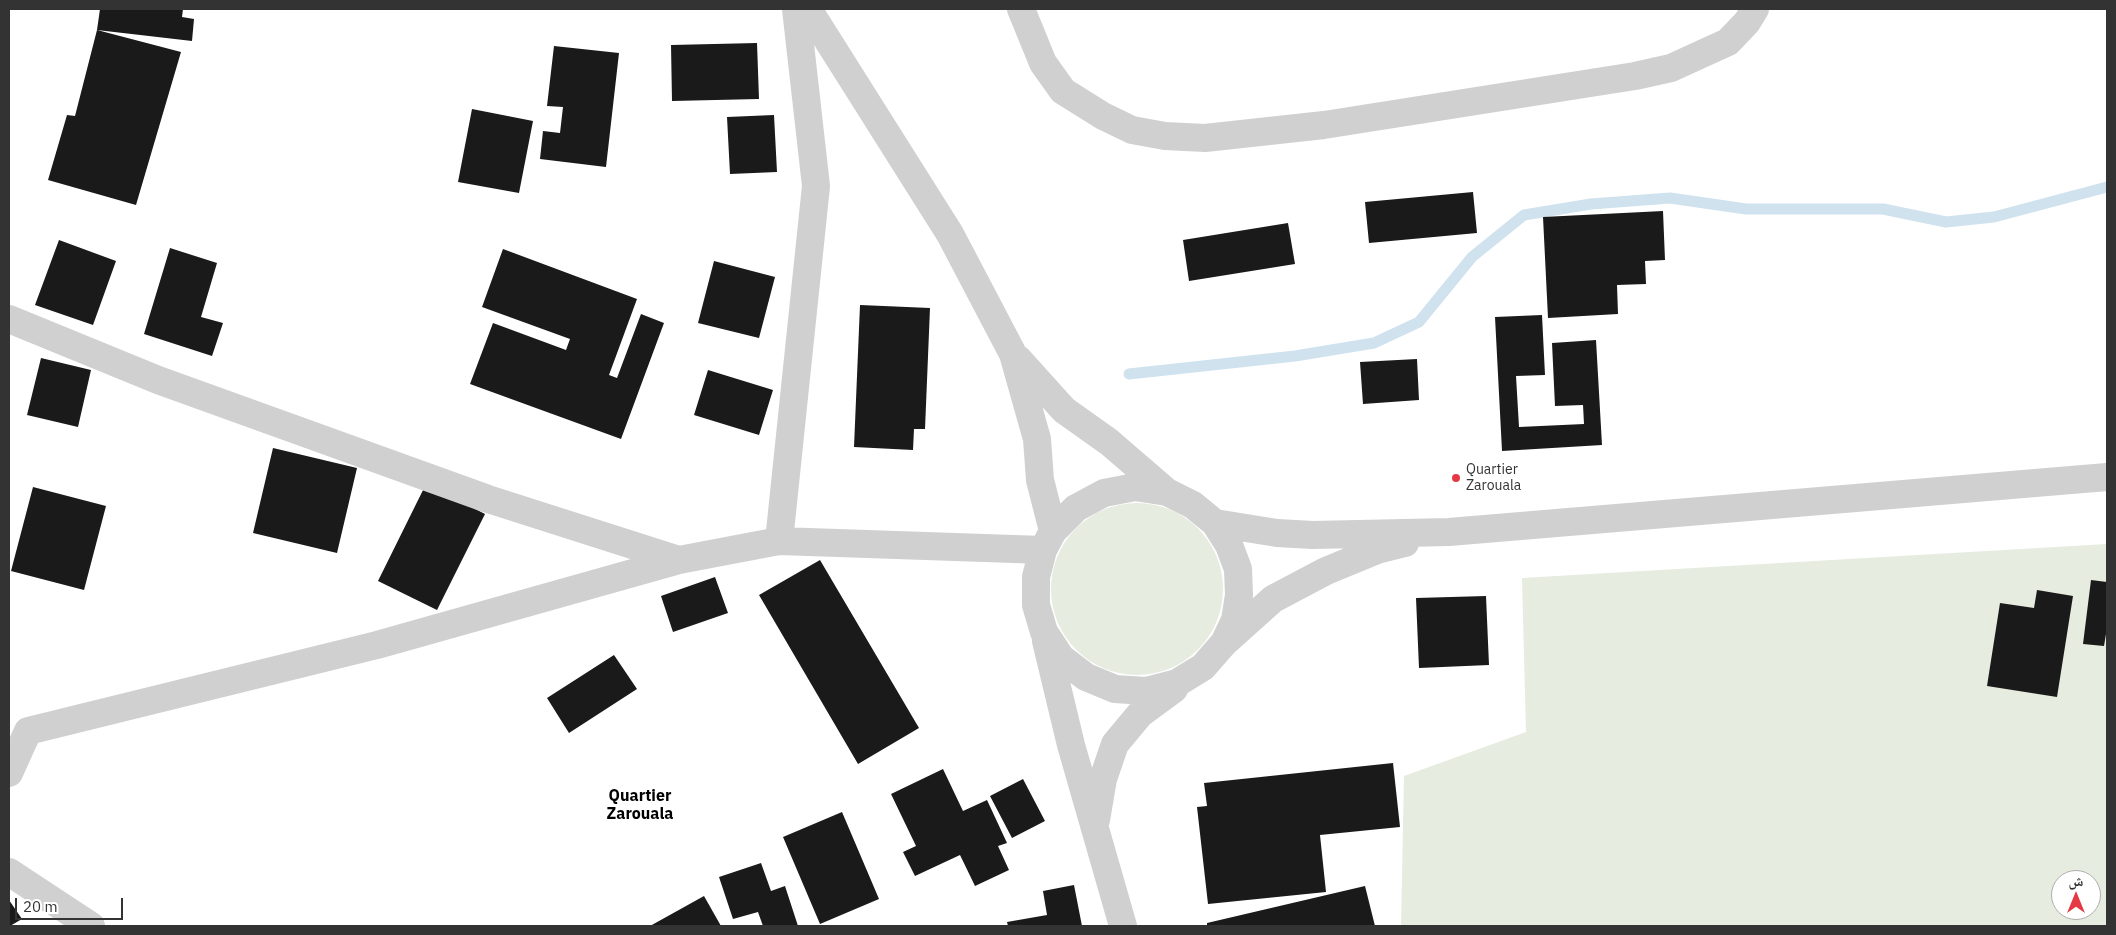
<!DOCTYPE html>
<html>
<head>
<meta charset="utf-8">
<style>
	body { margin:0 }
	#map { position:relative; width:2116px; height:935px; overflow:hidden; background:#fff; font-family:"IBM Plex Sans","Noto Naskh Arabic",sans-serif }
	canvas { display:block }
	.frame { position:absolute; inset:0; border:10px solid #333; pointer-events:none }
	.north { position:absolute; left:2051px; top:870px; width:50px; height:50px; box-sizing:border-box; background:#fff; border:1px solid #adadad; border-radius:50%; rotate:0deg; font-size:14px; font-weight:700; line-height:20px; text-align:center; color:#333 }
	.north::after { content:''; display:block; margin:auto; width:18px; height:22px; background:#e63946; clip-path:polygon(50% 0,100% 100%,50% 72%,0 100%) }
	.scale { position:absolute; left:15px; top:898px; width:108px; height:22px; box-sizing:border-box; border:2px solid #333; border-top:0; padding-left:6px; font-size:15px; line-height:18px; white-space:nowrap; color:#333; -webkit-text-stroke:4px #fff; paint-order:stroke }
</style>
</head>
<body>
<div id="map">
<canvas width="2116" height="935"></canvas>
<div class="frame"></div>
<div class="north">ش</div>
<div class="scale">20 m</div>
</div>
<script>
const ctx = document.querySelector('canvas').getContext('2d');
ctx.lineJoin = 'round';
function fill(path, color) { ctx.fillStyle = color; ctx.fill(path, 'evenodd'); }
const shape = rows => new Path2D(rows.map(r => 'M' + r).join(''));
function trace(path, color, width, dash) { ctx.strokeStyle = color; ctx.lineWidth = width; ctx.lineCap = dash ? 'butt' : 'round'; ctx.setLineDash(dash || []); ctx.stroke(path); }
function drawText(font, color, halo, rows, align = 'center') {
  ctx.font = font + ' "IBM Plex Sans",sans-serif'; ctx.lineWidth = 5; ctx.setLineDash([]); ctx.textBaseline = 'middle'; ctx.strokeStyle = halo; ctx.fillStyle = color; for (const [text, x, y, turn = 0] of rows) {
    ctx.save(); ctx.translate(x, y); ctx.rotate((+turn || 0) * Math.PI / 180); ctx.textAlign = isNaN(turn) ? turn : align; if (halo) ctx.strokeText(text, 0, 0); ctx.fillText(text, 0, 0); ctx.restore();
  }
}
const green = shape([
	'1051 589a86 86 0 1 1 172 0a86 86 0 1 1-172 0Z',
	[2107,544,2107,926,1401,926,1404,776,1526,732,1522,578],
	[2061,880,2091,880,2091,910,2061,910]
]);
const stream = shape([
	[1129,374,1295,356,1374,343,1419,322,1472,257,1524,215,1591,204,1670,198,1746,209,1883,209,1946,222,1994,217,2107,187]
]);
const building = shape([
	[100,9,183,9,182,17,194,19,192,41,97,30],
	[97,30,181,52,136,205,48,180,67,115,75,116],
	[757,43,759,99,672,101,671,45],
	[554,46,619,53,606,167,540,159,543,131,560,133,563,107,547,106],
	[472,109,533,121,519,193,458,182],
	[774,115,777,172,730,174,727,117],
	[1473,192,1477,233,1369,243,1365,202],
	[1663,211,1665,260,1645,261,1646,284,1617,285,1618,314,1548,318,1543,217],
	[1288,223,1295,264,1189,281,1183,240],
	[59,240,116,261,93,325,35,305],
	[170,248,217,263,201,317,223,323,212,356,144,334],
	[503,249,637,299,609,375,617,378,641,314,664,323,621,439,470,384,493,323,566,350,570,339,482,307],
	[714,261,775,277,759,338,698,323],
	[860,305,930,308,925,429,914,429,913,450,854,447],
	[1542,315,1545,375,1516,376,1519,427,1584,424,1583,405,1555,406,1552,343,1596,340,1602,445,1502,451,1495,317],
	[41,358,91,370,78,427,27,415],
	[1417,359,1419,400,1363,404,1360,362],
	[708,370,773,390,759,435,694,415],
	[273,448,357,468,337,553,253,533],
	[426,484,485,514,437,610,378,581],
	[33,487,106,506,84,590,11,571],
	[820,560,919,728,858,764,759,595],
	[715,577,728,613,673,632,661,596],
	[2091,580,2107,582,2107,628,2104,646,2083,644],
	[2037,590,2073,596,2057,697,1987,686,2000,603,2034,608],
	[1486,596,1489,665,1419,668,1416,598],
	[614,655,637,689,569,733,547,698],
	[1393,763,1400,827,1320,835,1326,892,1208,904,1197,807,1207,806,1204,783],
	[943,769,963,811,987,800,1007,843,998,846,1009,870,975,886,960,855,915,876,903,852,916,846,891,794],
	[1023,779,1045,821,1012,838,990,796],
	[842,812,879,899,820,924,783,837],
	[761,863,771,891,785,886,798,926,763,926,758,912,733,919,719,877],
	[1074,885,1082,926,1008,926,1007,922,1047,915,1043,891],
	[1365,886,1375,926,1207,926,1207,923],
	[704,896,721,926,650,926],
	[9,900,22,919,10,926,9,926]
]);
const minor = shape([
	[808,9,950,234,1013,354,1037,439,1040,480,1053,531],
	[1021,9,1043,63,1063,91,1103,116,1132,130,1165,136,1205,138,1324,125,1635,76,1671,68,1728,42,1747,22,1755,9],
	[9,319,158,380,488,499,679,560],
	[1018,359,1064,410,1109,442,1167,492,1193,505,1215,523,1229,545,1238,569,1239,595,1235,620,1225,641],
	[1167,492,1135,487,1104,493,1076,508,1053,531,1043,550,1036,577,1036,605,1044,632,1061,658,1086,677,1115,689,1146,691,1177,683,1203,667,1224,643,1273,599,1326,571,1377,550,1405,543],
	[1215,523,1277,533,1313,535,1449,532,2107,477],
	[779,541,816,186,796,9],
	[1046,641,1071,745,1123,926],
	[9,773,28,731,377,645,679,560,779,541,1043,550],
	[1096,820,1103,779,1115,744,1140,714,1174,689],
	[9,872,91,926]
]);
const markers = [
	[1456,478,5,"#e63946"]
];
const poiNames = [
	["Quartier",1466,470],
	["Zarouala",1466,486]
];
const quarterNames = [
	["Quartier",640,796],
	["Zarouala",640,814]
];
fill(green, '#e6ecdf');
trace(stream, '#cfe2ee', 11);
fill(building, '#1a1a1a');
trace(minor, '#d0d0d0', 28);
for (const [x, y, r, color] of markers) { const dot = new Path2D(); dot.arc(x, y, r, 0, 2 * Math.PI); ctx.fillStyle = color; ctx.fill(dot); trace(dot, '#fff', 2); }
drawText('14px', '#333', '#fff', poiNames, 'left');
drawText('bold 16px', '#000', '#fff', quarterNames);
</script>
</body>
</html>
